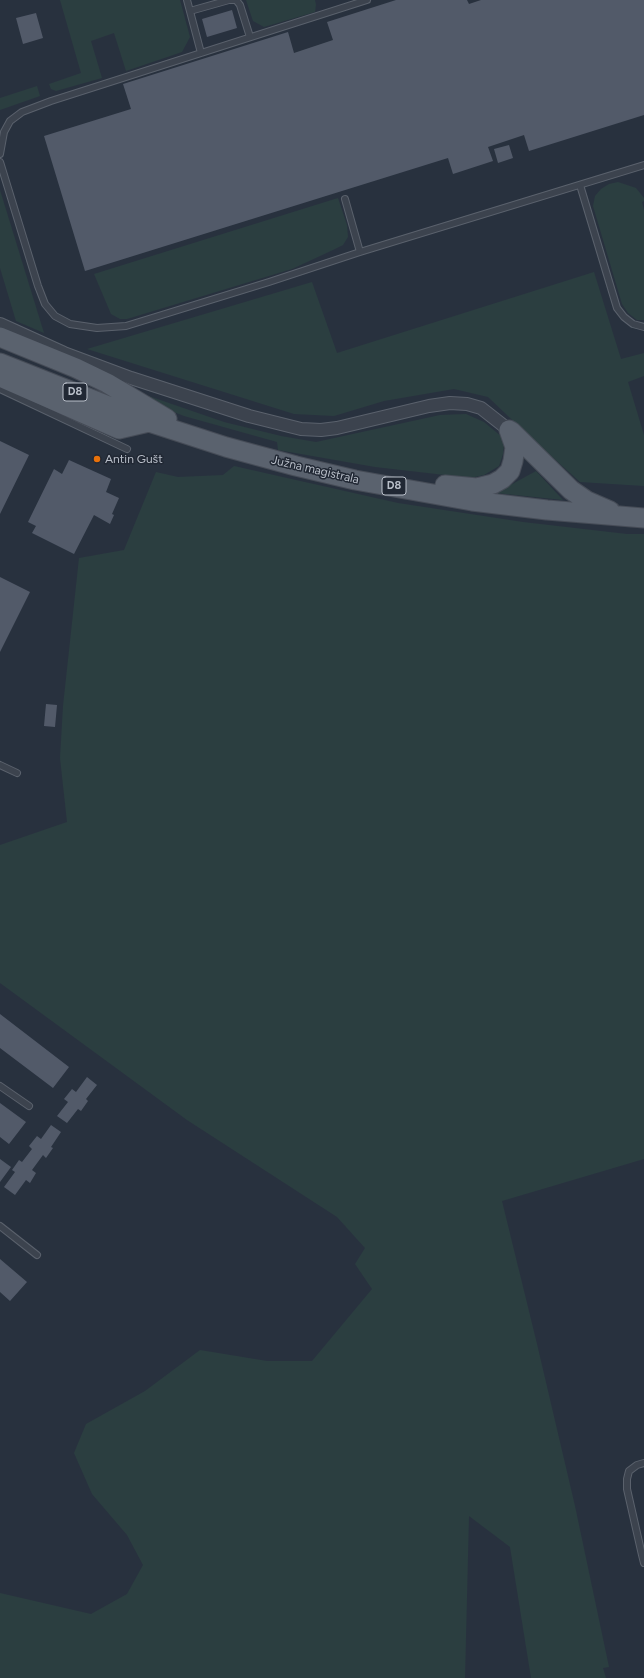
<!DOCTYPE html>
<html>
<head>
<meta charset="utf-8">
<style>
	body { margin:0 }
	canvas { display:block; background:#28313e }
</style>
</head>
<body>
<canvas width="644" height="1678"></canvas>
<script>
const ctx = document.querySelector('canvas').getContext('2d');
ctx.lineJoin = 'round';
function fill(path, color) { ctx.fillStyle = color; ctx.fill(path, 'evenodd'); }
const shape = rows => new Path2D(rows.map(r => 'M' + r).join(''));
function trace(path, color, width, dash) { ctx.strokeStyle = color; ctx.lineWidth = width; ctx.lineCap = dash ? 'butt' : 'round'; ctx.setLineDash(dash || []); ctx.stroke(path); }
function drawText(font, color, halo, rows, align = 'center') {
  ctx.font = font + ' Figtree,sans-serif'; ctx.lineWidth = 3; ctx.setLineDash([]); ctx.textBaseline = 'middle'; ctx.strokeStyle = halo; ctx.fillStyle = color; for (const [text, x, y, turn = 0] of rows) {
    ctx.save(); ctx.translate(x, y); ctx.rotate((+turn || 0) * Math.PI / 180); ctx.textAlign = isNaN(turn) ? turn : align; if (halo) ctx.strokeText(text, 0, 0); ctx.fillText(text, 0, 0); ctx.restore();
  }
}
const green = shape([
	[60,0,180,0,190,37,182,52,126,71,114,33,91,41,102,78,56,91,51,89,49,84,81,73],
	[246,0,315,0,316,5,315,12,264,27,253,21],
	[37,86,40,96,0,110,0,98],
	[618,182,636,188,644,198,644,201,642,202,644,210,644,320,637,320,628,313,622,304,593,206,595,196,601,189,609,184],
	[0,190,44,333,16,321,0,268],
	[338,198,347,225,348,237,343,245,333,250,292,269,127,319,120,319,111,314,94,274],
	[594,272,621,359,644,353,644,376,628,382,644,435,644,486,580,482,528,435,488,397,454,389,384,401,334,416,294,414,87,349,312,282,337,353],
	[111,383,224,422,281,436,316,442,440,415,466,414,484,422,502,437,504,445,503,454,499,466,484,475,471,478,375,467,278,450,277,442,184,416,133,396],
	[234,466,398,503,523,522,627,534,644,534,644,1159,502,1201,537,1344,575,1506,609,1667,603,1668,606,1678,531,1678,510,1547,469,1516,465,1678,0,1678,0,1593,91,1614,127,1594,143,1565,127,1535,92,1494,74,1453,86,1424,145,1391,200,1350,267,1361,312,1361,372,1289,355,1264,365,1248,337,1217,187,1120,0,983,0,845,67,822,60,758,63,706,79,558,124,550,156,472,178,477,223,475],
	[536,471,563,500,496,493]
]);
const building = shape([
	[396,0,467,0,469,4,481,0,644,0,644,115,529,151,524,135,488,147,493,161,453,174,448,158,85,271,44,136,131,109,123,84,288,32,294,53,333,40,327,22],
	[232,10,237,28,207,37,202,19],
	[36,13,43,38,23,44,16,18],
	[509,145,513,158,498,163,494,149],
	[0,441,29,455,0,514],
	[69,460,111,479,106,492,119,498,112,514,114,515,110,524,94,515,74,554,32,533,36,526,28,522,54,469,62,474],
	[0,577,30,592,0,652],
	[46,704,57,705,55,727,44,726],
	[0,1014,69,1067,53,1088,0,1048],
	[87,1077,97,1085,86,1099,88,1101,81,1111,78,1109,67,1123,57,1116,68,1102,64,1099,72,1089,76,1092],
	[0,1103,26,1122,9,1144,0,1137],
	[51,1125,61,1132,51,1147,53,1148,46,1158,43,1155,32,1170,36,1173,30,1183,26,1180,15,1195,4,1187,15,1172,12,1170,19,1160,22,1162,32,1149,29,1146,37,1136,41,1139],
	[0,1159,11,1167,0,1182],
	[0,1259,27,1282,10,1301,0,1292]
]);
const service = shape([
	[187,0,201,53],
	[231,0,236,0,240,5,250,37],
	[190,11,229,0],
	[0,154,4,132,10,121,22,112,51,101,367,0],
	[0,162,38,286,45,304,55,316,70,324,97,328,126,326,269,282,360,252,644,165],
	[580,185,617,308,624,317,633,324,644,327],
	[345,199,360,252],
	[0,389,127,449],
	[0,765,17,773],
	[0,1086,29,1106],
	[0,1226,37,1255],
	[644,1554,642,1555,644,1563],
	[642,1555,627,1489,627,1479,629,1471,637,1465,644,1463]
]);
const minor = shape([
	[0,324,64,353,131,378,249,416,301,429,321,430,337,428,429,406,450,403,467,404,481,408,509,430]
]);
const primary = shape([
	[0,337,76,368,107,383,167,419],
	[0,363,149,422,226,447,296,466,355,480,472,501,547,510,644,518],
	[0,377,119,429,149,422],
	[511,431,571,490,587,501,610,511],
	[445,485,477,488,493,484,502,479,510,471,513,461,515,447,509,430]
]);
const markers = [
	[97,459,4,"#e8710a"]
];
const shields = [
	[75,392,24],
	[394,486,24]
];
const shieldNames = [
	["D8",75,392],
	["D8",394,486]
];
const poiNames = [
	["Antin Gušt",105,459]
];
const streetNames = [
	["Južna magistrala",315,470,13]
];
fill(green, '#2b3e40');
fill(building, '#525a69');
trace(service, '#5a616c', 8);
trace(minor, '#5a616c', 14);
trace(primary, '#464c57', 21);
trace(service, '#3c434e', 6);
trace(minor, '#3c434e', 12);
trace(primary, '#5a626e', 19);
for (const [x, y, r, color] of markers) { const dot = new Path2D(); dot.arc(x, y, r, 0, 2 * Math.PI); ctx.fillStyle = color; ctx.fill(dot); trace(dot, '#212834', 1.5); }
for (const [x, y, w] of shields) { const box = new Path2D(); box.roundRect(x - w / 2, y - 9, w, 18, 3); ctx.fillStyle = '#212834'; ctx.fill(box); trace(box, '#b9bfc9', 1); }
drawText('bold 11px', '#b9bfc9', null, shieldNames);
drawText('12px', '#b9bfc9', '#212834', poiNames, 'left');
drawText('12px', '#b9bfc9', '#212834', streetNames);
</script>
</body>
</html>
